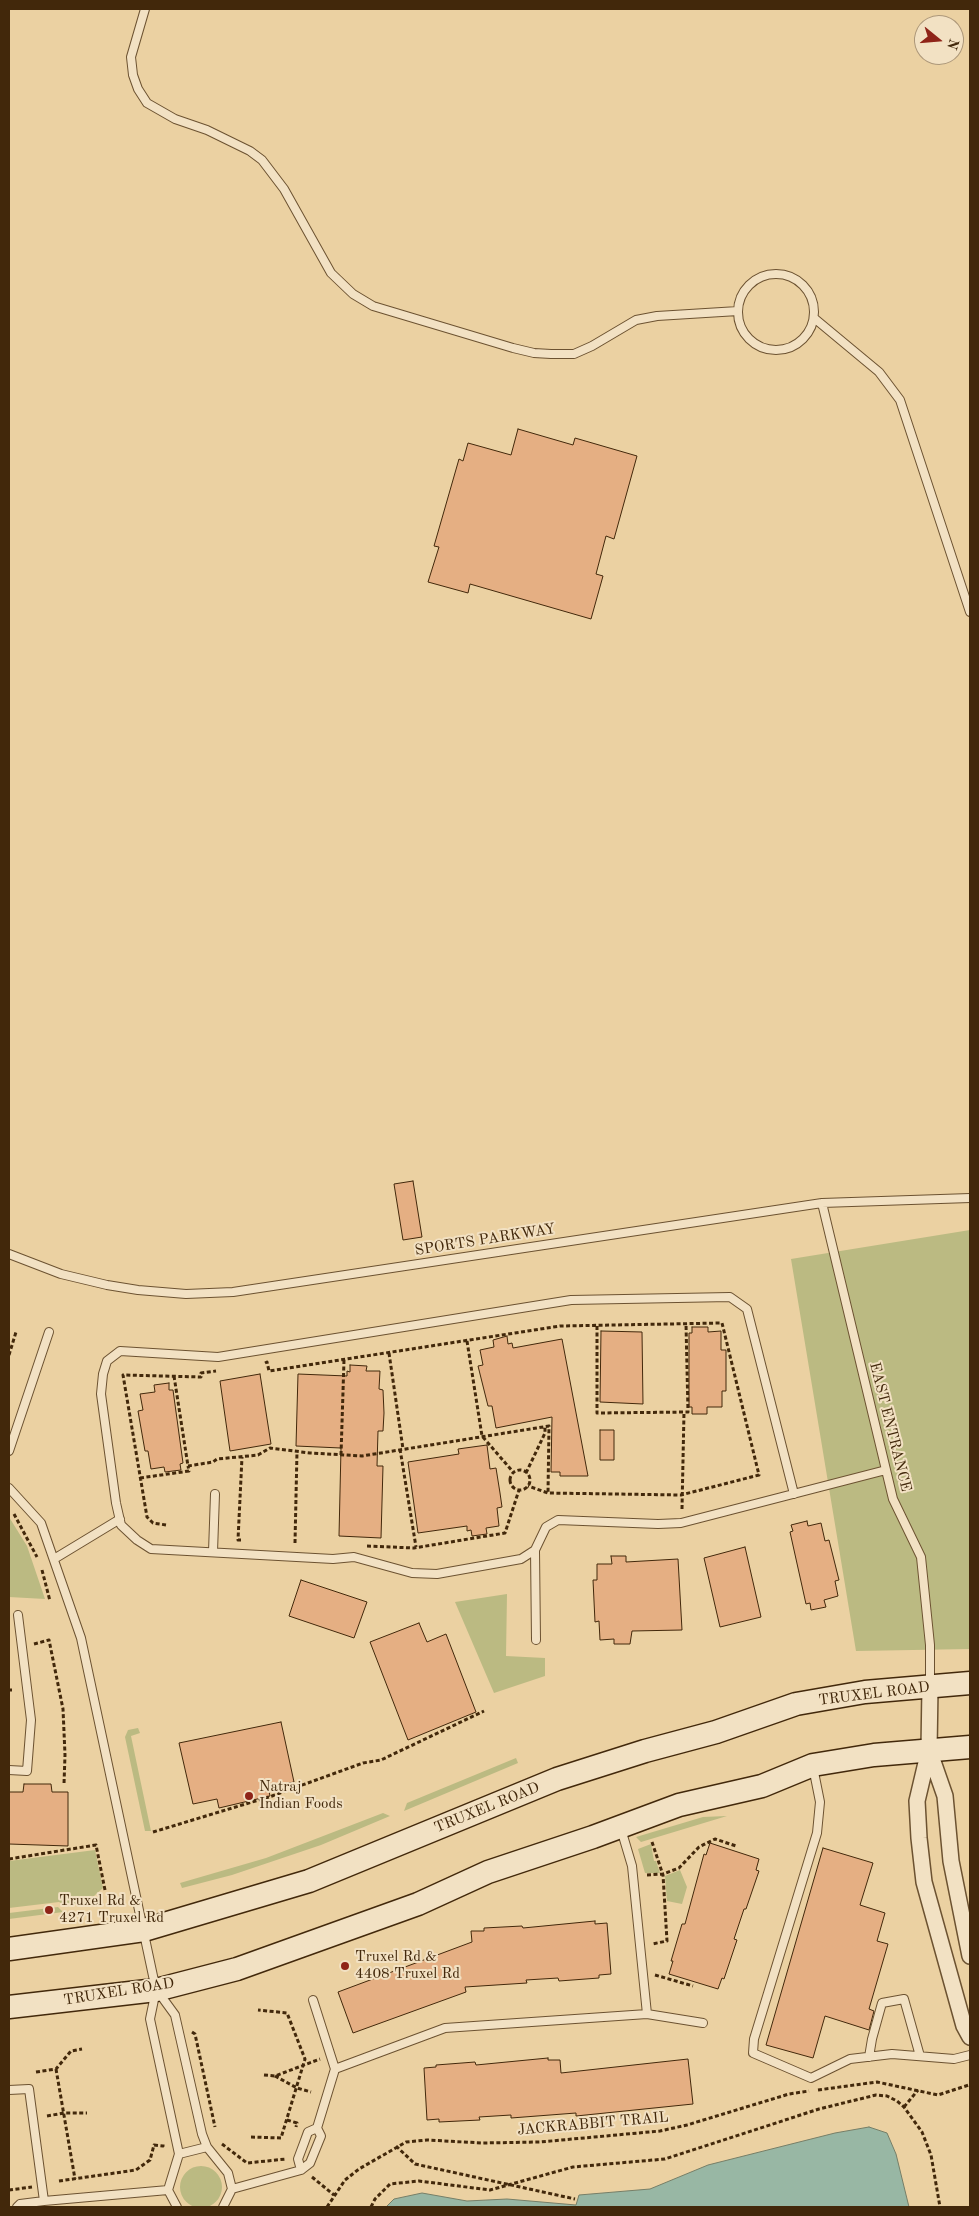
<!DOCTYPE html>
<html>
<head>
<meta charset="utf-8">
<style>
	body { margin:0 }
	#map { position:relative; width:979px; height:2216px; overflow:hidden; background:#ebd1a2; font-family:"Old Standard TT",serif }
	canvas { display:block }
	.frame { position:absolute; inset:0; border:10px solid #42280b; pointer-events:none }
	.north { position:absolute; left:914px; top:15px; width:50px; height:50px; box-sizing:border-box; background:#f2e1c3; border:1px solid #ac9779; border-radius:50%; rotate:107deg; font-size:14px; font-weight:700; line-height:20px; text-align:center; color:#42280b }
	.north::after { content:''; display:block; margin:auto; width:18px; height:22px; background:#8f2418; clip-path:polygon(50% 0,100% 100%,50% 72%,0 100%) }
</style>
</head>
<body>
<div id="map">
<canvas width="979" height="2216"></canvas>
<div class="frame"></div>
<div class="north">N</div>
</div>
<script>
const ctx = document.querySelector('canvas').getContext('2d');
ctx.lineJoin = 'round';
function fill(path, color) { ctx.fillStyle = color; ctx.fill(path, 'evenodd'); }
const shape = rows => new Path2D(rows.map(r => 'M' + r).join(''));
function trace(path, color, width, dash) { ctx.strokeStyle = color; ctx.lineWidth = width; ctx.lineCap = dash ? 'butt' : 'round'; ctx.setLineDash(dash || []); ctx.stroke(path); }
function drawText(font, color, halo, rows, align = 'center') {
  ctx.font = font + ' "Old Standard TT",serif'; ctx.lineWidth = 4; ctx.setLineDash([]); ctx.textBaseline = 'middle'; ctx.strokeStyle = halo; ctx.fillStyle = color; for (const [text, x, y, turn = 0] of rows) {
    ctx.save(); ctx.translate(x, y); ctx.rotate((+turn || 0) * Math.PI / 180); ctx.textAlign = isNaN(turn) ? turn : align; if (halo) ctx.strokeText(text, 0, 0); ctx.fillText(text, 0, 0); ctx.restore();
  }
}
const green = shape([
	[970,1230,970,1649,856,1651,791,1259],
	[9,1517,27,1546,45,1599,9,1597],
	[507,1594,506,1656,545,1658,545,1676,494,1693,455,1602],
	[138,1728,140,1733,131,1736,151,1831,145,1831,125,1737,128,1730],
	[516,1758,518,1763,404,1811,407,1803],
	[383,1813,390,1816,321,1845,232,1875,182,1888,180,1883,266,1858],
	[727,1816,641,1842,636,1837,703,1817],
	[651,1844,654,1861,656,1861,660,1873,645,1873,638,1849],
	[95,1850,103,1888,94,1896,80,1898,76,1904,65,1905,59,1902,9,1908,9,1861],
	[680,1870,687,1887,682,1904,667,1901,665,1876],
	[58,1907,63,1912,9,1919,9,1913],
	'180 2187a21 21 0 1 1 42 0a21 21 0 1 1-42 0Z'
]);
const water = shape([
	[869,2127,887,2133,896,2154,909,2207,386,2207,394,2199,422,2193,467,2201,507,2199,576,2205,579,2195,650,2189,708,2165,835,2133,869,2127]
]);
const building = shape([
	[518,429,573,445,575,438,637,456,614,539,606,536,596,574,603,576,591,619,470,584,468,593,428,582,439,547,434,546,459,459,463,461,468,443,511,455,518,429],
	[413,1181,422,1237,403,1240,394,1184,413,1181],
	[692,1327,708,1327,708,1332,721,1331,721,1350,726,1350,726,1391,722,1391,722,1407,707,1407,707,1414,692,1414,692,1407,689,1407,689,1333,692,1333,692,1327],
	[601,1331,642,1332,643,1404,600,1402,601,1331],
	[507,1336,508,1344,512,1343,513,1348,562,1339,588,1476,560,1476,560,1472,551,1472,552,1417,496,1428,492,1406,488,1406,478,1366,483,1365,480,1350,494,1347,493,1340,507,1336],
	[350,1365,367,1366,366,1371,380,1371,379,1389,383,1390,384,1413,383,1431,378,1431,377,1466,383,1466,381,1538,339,1536,341,1448,296,1446,298,1374,347,1376,347,1371,350,1372,350,1365],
	[260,1374,271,1444,230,1451,220,1381,260,1374],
	[169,1383,169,1390,173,1390,183,1463,180,1464,181,1470,165,1472,164,1467,151,1469,148,1451,145,1451,138,1411,143,1410,140,1394,155,1392,154,1385,169,1383],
	[600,1430,614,1430,614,1460,600,1460,600,1430],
	[487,1445,490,1469,496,1468,500,1493,502,1507,497,1508,499,1526,486,1528,487,1534,472,1536,471,1530,467,1531,467,1526,418,1533,408,1462,459,1454,458,1449,487,1445],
	[807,1521,808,1526,821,1523,825,1541,829,1540,839,1580,835,1581,838,1596,824,1600,826,1607,811,1610,810,1603,806,1604,790,1532,793,1531,791,1525,807,1521],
	[745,1547,761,1617,720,1627,704,1558,745,1547],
	[611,1556,626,1556,626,1562,678,1559,682,1630,632,1631,630,1644,614,1644,614,1639,600,1640,599,1621,595,1622,593,1580,597,1580,597,1564,612,1564,611,1556],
	[301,1580,367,1602,354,1638,289,1616,301,1580],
	[419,1623,427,1642,446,1634,476,1712,408,1740,370,1642,419,1623],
	[281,1722,294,1782,268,1787,270,1796,219,1808,217,1799,193,1804,179,1743,281,1722],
	[24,1784,51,1784,52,1792,68,1792,68,1846,9,1844,9,1792,23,1792,24,1784],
	[710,1843,759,1859,756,1870,759,1871,746,1909,744,1909,734,1939,737,1940,724,1979,722,1978,718,1989,669,1974,673,1961,671,1961,682,1924,685,1924,704,1854,706,1855,710,1843],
	[823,1848,873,1863,860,1905,885,1913,877,1941,888,1944,869,2009,874,2011,869,2030,825,2016,813,2058,766,2045,823,1848],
	[595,1921,595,1924,607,1923,611,1974,599,1975,599,1978,559,1981,558,1978,526,1980,527,1983,465,1987,466,1992,353,2033,338,1992,472,1942,471,1931,484,1931,484,1928,522,1926,523,1928,595,1921],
	[548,2058,548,2060,560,2060,561,2073,688,2059,693,2104,576,2116,576,2113,511,2118,511,2115,479,2117,480,2120,439,2122,439,2119,427,2120,424,2068,436,2067,436,2065,475,2062,476,2065,548,2058]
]);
const path = shape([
	[597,1326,597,1413,688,1412,686,1324],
	[467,1341,482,1436,514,1473],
	[389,1353,403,1449],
	[9,1355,16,1332],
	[265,1363,267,1362,269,1371,560,1326,722,1323,759,1475,681,1495,548,1493,528,1486],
	[174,1376,188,1466,213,1462,217,1459,258,1455,270,1448,310,1453,362,1456,549,1426,548,1493],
	[400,1449,416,1547],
	[341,1455,344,1360],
	'510 1480a10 10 0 1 1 20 0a10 10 0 1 1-20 0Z',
	[526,1473,545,1433,545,1426],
	[140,1478,189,1471,188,1466],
	[682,1509,684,1412],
	[14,1514,37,1557],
	[166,1525,153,1523,147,1517,123,1375,201,1377,201,1373,216,1371],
	[241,1540,238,1540,242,1457],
	[295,1543,297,1451],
	[367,1546,414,1548,505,1533,519,1490],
	[42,1570,50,1601],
	[34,1644,49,1640,63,1709,65,1755,64,1784],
	[9,1690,12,1690],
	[153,1832,272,1796,363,1763,381,1760,484,1711],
	[652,1842,663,1875,667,1941,652,1944],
	[9,1859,96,1845,105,1890],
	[647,1875,663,1874,679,1868,699,1847,715,1839,736,1846],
	[655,1975,693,1986],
	[192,2032,195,2034,215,2127],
	[56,2069,75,2179],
	[36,2072,56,2069,71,2051,82,2049],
	[264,2075,275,2076,320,2059],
	[275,2076,297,2088,311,2092],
	[818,2090,877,2082,938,2095,969,2085],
	[904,2107,918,2090],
	[47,2116,64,2113,87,2113],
	[287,2120,297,2123,296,2127],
	[251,2137,281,2138,305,2059,287,2013,258,2010],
	[222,2144,247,2163,286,2159],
	[396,2146,415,2164,575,2199],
	[312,2177,334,2195],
	[59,2181,136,2170,150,2160,154,2145,163,2146,163,2144],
	[9,2190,32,2187],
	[327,2207,345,2180,359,2169,406,2142,427,2140,482,2143,540,2142,660,2131,687,2125,789,2094,809,2091],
	[371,2207,375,2199,390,2184,419,2181,490,2190,573,2167,665,2159,819,2109,876,2095,887,2096,897,2101,904,2107,922,2132,931,2155,940,2207]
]);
const service = shape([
	[145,9,131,57,133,75,138,89,147,103,175,119,207,130,250,151,262,160,284,189,331,273,353,294,373,306,513,348,534,353,551,354,574,354,592,346,636,320,657,316,738,311],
	'738 312a38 38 0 1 1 76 0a38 38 0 1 1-76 0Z',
	[814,318,879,372,900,400,970,612],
	[822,1203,893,1499,921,1557,930,1645,930,1685],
	[9,1254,61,1274,107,1285,138,1290,186,1294,233,1292,822,1203,970,1198],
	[9,1451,49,1332],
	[9,1488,41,1523,81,1638,156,1990,150,2019,179,2154,168,2190,177,2207],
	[794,1494,747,1309,730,1297,571,1300,218,1357,120,1351,107,1361,103,1374,101,1394,116,1503,121,1525,137,1540,151,1549,333,1559,354,1557,412,1573,437,1574,521,1559,535,1550,546,1527,558,1520,658,1524,681,1523,886,1470],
	[535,1550,536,1640],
	[213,1552,215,1494],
	[54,1559,120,1519],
	[813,1767,820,1802,817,1833,754,2039,753,2053,811,2078,850,2059,892,2054,954,2059,970,2055],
	[9,1770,27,1771,31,1720,18,1615],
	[621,1829,632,1866,647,2014],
	[159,1993,175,2015,202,2134,207,2147,228,2173,232,2189,223,2207],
	[313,2000,335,2069],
	[869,2057,872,2039,882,2003,904,1999,920,2056],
	[9,2090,29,2089,44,2201],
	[179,2154,207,2147],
	[301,2170,298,2159,304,2143,308,2132,317,2128],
	[232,2189,301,2170,310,2163,321,2136,317,2128,335,2069,445,2028,647,2014,703,2023],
	[17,2207,20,2204,44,2201,168,2190]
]);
const minor = shape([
	[930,1687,929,1750,917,1801,919,1838,924,1882,964,2026,970,2037],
	[929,1750,945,1796,951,1861,970,1956]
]);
const secondary = shape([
	[9,1949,144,1930,309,1881,557,1779,645,1751,716,1732,796,1704,865,1692,970,1683],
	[9,2007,156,1990,237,1969,418,1904,488,1872,593,1837,679,1805,762,1786,813,1765,874,1755,970,1747]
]);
const markers = [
	[249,1796,5,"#8f2418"],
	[49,1910,5,"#8f2418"],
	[345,1966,5,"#8f2418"]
];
const streetNames = [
	["SPORTS PARKWAY",485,1240,-9],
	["EAST ENTRANCE",890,1427,76],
	["TRUXEL ROAD",874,1694,-7],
	["TRUXEL ROAD",487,1808,-22],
	["TRUXEL ROAD",119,1992,-9],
	["JACKRABBIT TRAIL",593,2124,-5]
];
const poiNames = [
	["Natraj",259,1787],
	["Indian Foods",259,1804],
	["Truxel Rd &",59,1901],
	["4271 Truxel Rd",59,1918],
	["Truxel Rd &",355,1957],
	["4408 Truxel Rd",355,1974]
];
fill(green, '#bbba82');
fill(water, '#98b7a4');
trace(water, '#767e67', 1);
fill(building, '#e5af83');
trace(building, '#42280b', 1);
trace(service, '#6c5231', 10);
trace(minor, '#6c5231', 18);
trace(secondary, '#42280b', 25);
trace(path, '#42280b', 3, [4, 2.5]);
trace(service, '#f2e1c3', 8);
trace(minor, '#f2e1c3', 15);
trace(secondary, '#f2e1c3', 22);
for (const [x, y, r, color] of markers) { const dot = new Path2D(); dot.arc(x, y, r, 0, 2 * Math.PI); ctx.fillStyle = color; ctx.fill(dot); trace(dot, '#f2e1c3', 2); }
drawText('15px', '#42280b', '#f2e1c3', streetNames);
drawText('15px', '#42280b', '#f2e1c3', poiNames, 'left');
</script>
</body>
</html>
